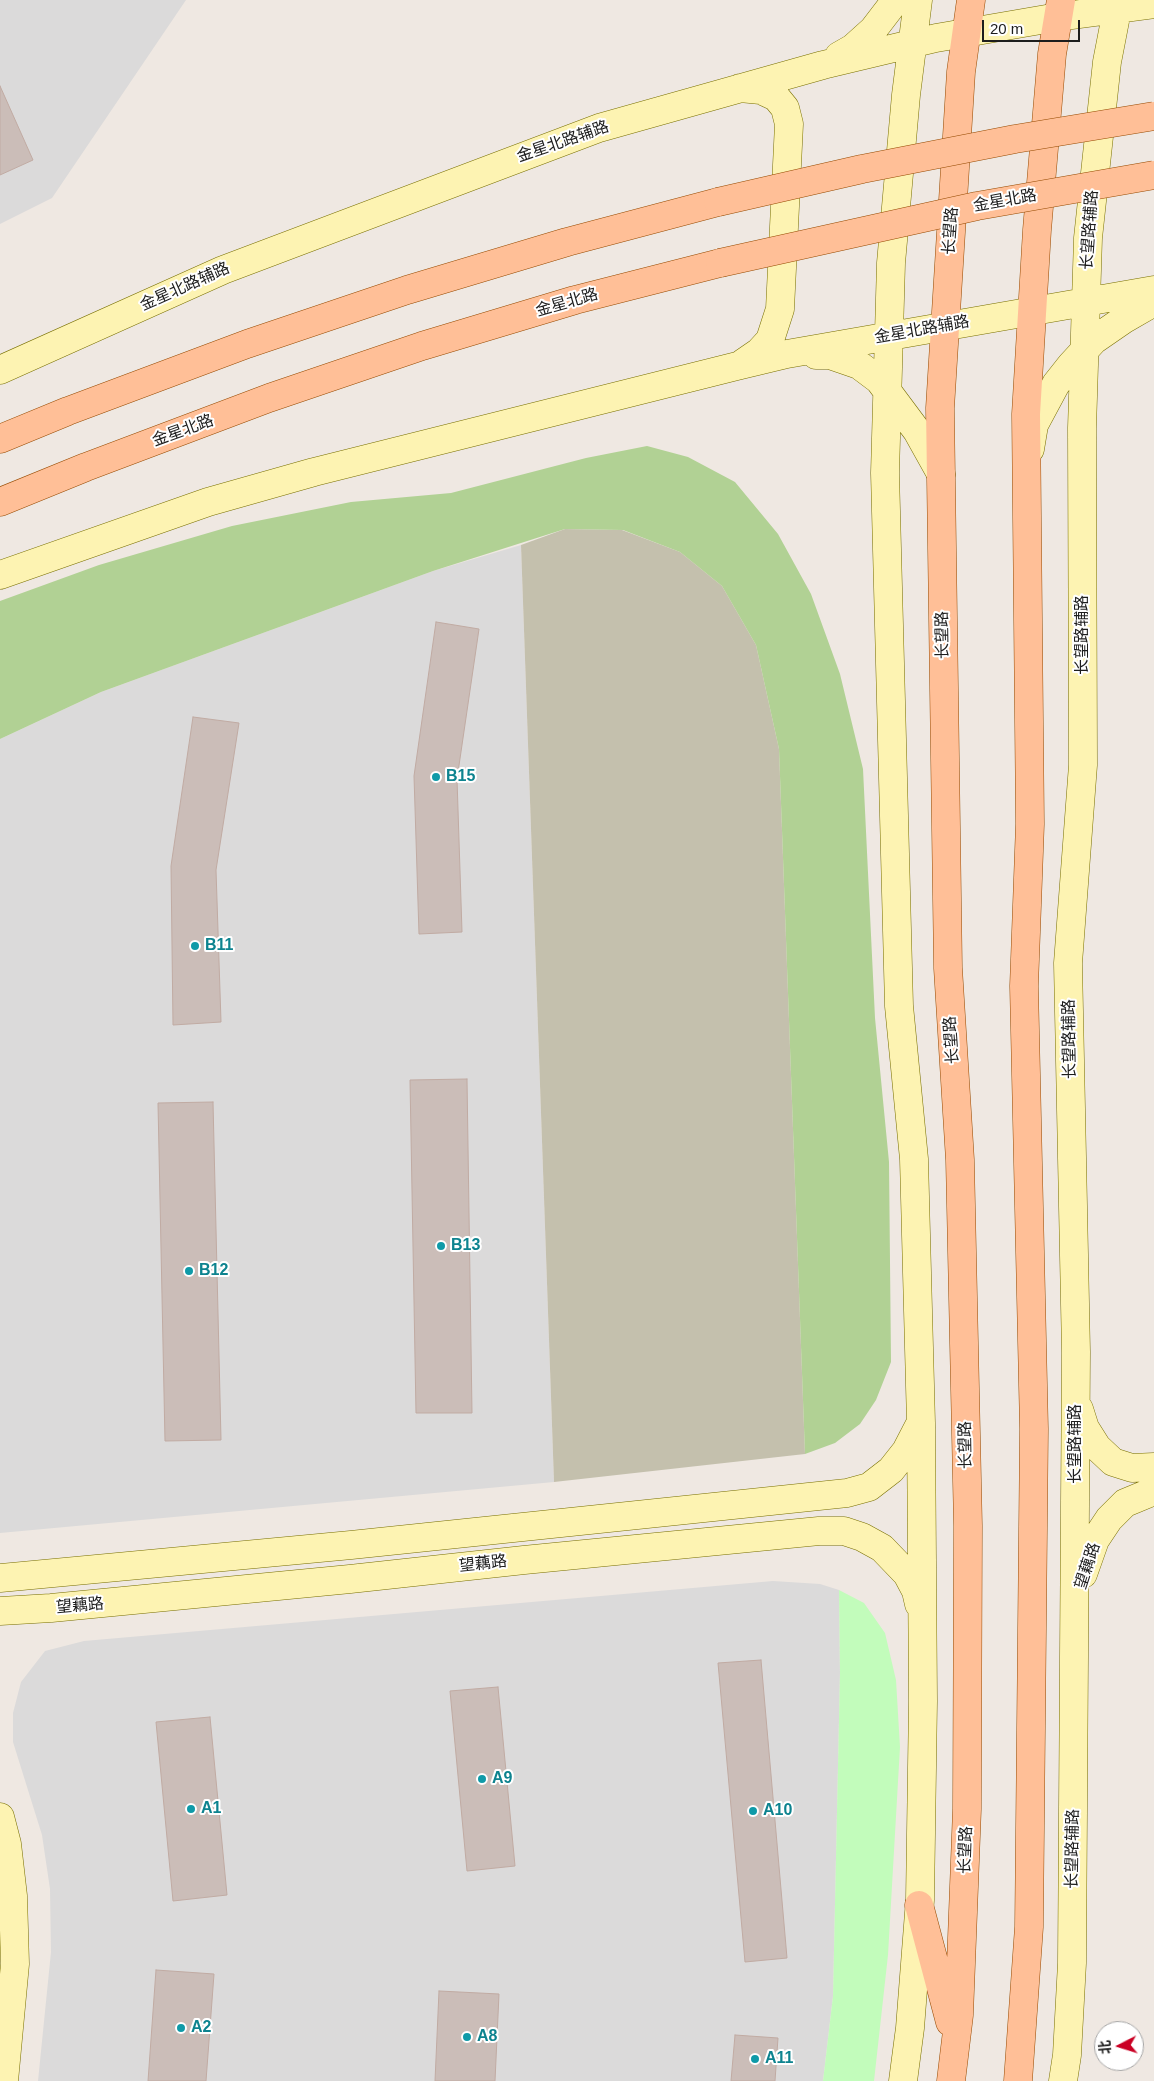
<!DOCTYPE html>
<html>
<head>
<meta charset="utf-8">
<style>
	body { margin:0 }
	#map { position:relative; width:1154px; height:2081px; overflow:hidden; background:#efe8e2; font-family:Arial,"Noto Sans SC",sans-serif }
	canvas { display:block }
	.north { position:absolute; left:1094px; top:2021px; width:50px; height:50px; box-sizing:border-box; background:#fff; border:1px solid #a5a5a5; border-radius:50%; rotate:265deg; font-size:14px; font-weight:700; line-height:20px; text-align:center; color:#1d1d1d }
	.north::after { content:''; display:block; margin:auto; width:18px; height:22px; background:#ca0024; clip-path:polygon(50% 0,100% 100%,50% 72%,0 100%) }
	.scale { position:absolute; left:982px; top:20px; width:98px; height:22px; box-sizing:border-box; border:2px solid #1d1d1d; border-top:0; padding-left:6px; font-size:15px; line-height:18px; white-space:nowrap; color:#1d1d1d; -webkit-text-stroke:4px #fff; paint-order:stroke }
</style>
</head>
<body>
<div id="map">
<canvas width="1154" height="2081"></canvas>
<div class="north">北</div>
<div class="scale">20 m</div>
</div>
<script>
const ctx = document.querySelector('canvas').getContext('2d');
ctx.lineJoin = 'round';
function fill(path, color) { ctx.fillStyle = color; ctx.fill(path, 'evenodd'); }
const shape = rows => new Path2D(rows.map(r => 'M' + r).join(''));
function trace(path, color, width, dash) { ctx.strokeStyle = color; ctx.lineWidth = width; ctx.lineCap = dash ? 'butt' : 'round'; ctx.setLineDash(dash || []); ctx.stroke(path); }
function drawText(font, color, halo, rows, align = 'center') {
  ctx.font = font + ' Arial,"Noto Sans SC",sans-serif'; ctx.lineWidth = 4; ctx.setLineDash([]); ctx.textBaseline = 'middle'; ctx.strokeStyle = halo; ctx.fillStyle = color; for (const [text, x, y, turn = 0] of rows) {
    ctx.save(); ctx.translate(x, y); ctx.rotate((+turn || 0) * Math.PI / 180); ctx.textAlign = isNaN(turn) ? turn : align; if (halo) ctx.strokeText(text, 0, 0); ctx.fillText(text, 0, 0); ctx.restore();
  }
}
const residential = shape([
	[0,0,186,0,52,198,0,224],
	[521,545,554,1482,0,1533,0,739,101,692,433,571],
	[773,1581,820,1584,839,1590,840,1673,833,1996,823,2081,38,2081,51,1952,50,1889,42,1835,13,1742,13,1713,21,1682,45,1651,84,1641]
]);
const construction = shape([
	[565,529,622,530,680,552,722,586,756,645,779,749,805,1454,554,1482,521,545]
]);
const forest = shape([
	[647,446,688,457,735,482,778,534,811,594,840,674,863,769,875,1018,889,1162,891,1362,876,1400,860,1424,835,1443,805,1454,779,749,756,645,722,586,680,552,623,530,565,529,433,571,101,692,0,739,0,601,99,565,232,526,351,502,451,493,586,458]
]);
const park = shape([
	[839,1590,864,1603,885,1633,896,1680,900,1747,888,1955,874,2081,823,2081,833,1996,840,1673]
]);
const building = shape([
	[0,86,33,160,0,175,0,86],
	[436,622,479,629,457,779,462,932,419,934,414,776,436,622],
	[193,717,239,723,216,870,221,1022,173,1025,171,866,193,717],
	[467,1079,472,1413,416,1413,410,1080,467,1079],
	[213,1102,221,1440,165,1441,158,1103,213,1102],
	[761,1660,787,1958,745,1962,718,1663,761,1660],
	[498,1687,515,1866,467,1871,450,1691,498,1687],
	[210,1717,227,1895,173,1901,156,1722,210,1717],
	[156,1970,214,1974,206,2081,148,2081,156,1970],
	[439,1991,499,1994,495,2081,435,2081,439,1991],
	[735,2035,778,2038,775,2081,731,2081,735,2035]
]);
const secondary = shape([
	[839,56,853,48,873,30,896,0],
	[740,88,761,90,776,97,785,108,789,124,780,309,770,340,759,352,743,363],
	[816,355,830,355,859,365,879,380,917,431,941,474],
	[0,370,223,270,599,128,823,65,936,38,1058,17,1154,4],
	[1030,449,1034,425,1056,384,1071,365,1094,340,1123,320,1154,302],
	[0,575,208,502,314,472,737,366,787,354,1154,290],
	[1079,1409,1085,1428,1097,1447,1113,1462,1132,1468,1154,1467],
	[1083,1574,1095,1540,1109,1519,1125,1503,1154,1491],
	[0,1578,351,1545,847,1493,869,1487,891,1470,906,1451,920,1424],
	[0,1611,51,1608,350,1579,524,1560,819,1531,844,1531,862,1537,882,1548,907,1574,916,1591,919,1604],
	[0,1817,7,1844,13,1896,15,1964,4,2081],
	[903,2081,910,2028,920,1900,923,1701,921,1423,914,1159,899,1006,885,473,891,263,906,95,918,0],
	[1063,2081,1067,2055,1072,1963,1076,1352,1068,963,1083,765,1082,428,1088,238,1107,62,1119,0]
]);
const primary = shape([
	[0,439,68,411,247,344,407,290,567,242,718,202],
	[0,502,86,467,269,398,422,346,575,300,720,263],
	[919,1905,950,2022],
	[951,2081,959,2015,967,1809,968,1526,960,1160,948,968,940,408,961,72,971,0],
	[1018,2081,1029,1927,1034,1429,1024,986,1030,824,1026,414,1037,230,1052,54,1061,0]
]);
const primaryBridge = shape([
	[718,202,862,169,1015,139,1154,116],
	[720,263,977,206,1154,175]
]);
const markers = [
	[436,777,5,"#0f9aa8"],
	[195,946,5,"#0f9aa8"],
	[441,1246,5,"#0f9aa8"],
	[189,1271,5,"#0f9aa8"],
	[482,1779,5,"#0f9aa8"],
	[191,1809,5,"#0f9aa8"],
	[753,1811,5,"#0f9aa8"],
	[181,2028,5,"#0f9aa8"],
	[467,2037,5,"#0f9aa8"],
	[755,2059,5,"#0f9aa8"]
];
const streetNames = [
	["金星北路辅路",563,142,-19],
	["金星北路",1005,201,-10],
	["长望路辅路",1090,230,-86],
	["长望路",951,231,-86],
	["金星北路辅路",185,287,-24],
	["金星北路",567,303,-16],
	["金星北路辅路",922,330,-10],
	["金星北路",183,431,-20],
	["长望路",943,635,-91],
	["长望路辅路",1083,635,-90],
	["长望路辅路",1070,1039,-91],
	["长望路",952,1040,-94],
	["长望路辅路",1076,1444,-90],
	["长望路",966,1445,-91],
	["望藕路",483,1564,-6],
	["望藕路",1088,1566,-72],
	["望藕路",80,1606,-5],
	["长望路辅路",1073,1849,-89],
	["长望路",966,1850,-88]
];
const cultureNames = [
	["B15",446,777],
	["B11",205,946],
	["B13",451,1246],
	["B12",199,1271],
	["A9",492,1779],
	["A1",201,1809],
	["A10",763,1811],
	["A2",191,2028],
	["A8",477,2037],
	["A11",765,2059]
];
fill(residential, '#dbdada');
fill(construction, '#c4c0ad');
fill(forest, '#b1d194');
fill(park, '#c2fcbb');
fill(building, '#cbbdb8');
trace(building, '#c1aba3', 1);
trace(secondary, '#786f00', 29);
trace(primary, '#964a00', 29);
trace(secondary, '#fdf3b2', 28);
trace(primary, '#ffbf97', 28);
trace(primaryBridge, '#964a00', 29, []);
trace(primaryBridge, '#ffbf97', 28);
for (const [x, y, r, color] of markers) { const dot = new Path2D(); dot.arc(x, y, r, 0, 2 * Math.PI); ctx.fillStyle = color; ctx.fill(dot); trace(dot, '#fff', 2); }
drawText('16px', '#1d1d1d', '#fff', streetNames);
drawText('bold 16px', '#0d838f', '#fff', cultureNames, 'left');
</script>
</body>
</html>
